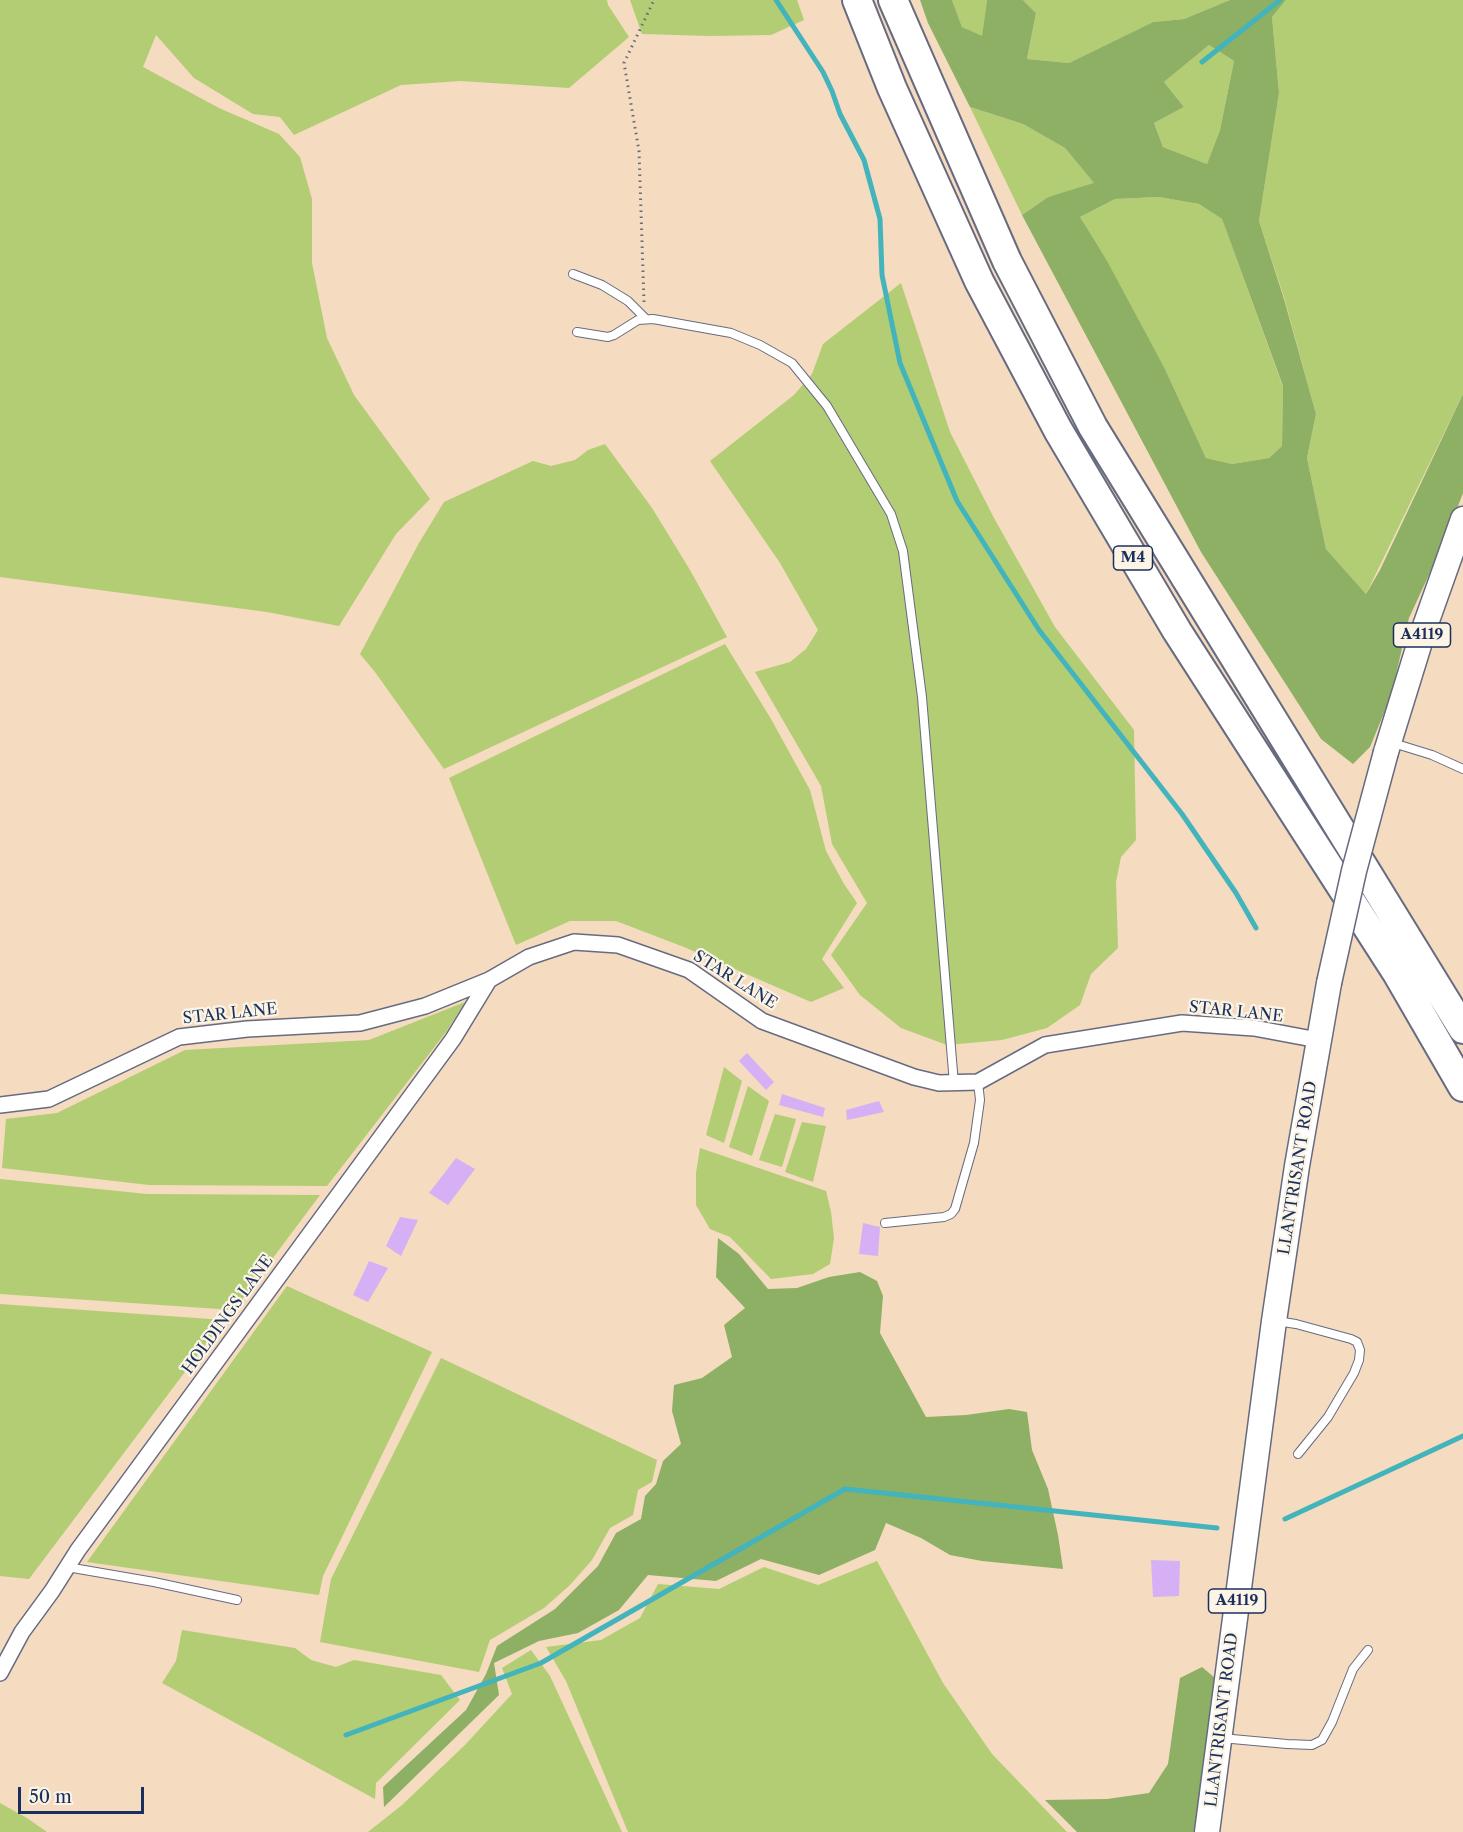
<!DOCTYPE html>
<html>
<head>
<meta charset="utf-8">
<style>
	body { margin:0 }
	#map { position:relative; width:1463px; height:1832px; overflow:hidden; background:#f5dbbf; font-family:"Libre Caslon Text",serif }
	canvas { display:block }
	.scale { position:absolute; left:18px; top:1787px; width:126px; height:27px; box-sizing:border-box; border:3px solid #1b2f5e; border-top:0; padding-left:8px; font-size:18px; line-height:21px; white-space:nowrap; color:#1b2f5e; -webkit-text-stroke:4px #fcf5e5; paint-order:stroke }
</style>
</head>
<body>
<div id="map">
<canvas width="1463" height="1832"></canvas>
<div class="scale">50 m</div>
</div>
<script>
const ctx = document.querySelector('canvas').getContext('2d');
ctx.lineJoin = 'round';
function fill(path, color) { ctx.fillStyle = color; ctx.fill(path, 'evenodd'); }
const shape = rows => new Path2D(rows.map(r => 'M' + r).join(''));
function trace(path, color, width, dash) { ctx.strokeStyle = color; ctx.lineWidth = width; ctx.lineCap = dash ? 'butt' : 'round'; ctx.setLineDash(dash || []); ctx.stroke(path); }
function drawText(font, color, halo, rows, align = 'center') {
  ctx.font = font + ' "Libre Caslon Text",serif'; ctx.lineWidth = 4.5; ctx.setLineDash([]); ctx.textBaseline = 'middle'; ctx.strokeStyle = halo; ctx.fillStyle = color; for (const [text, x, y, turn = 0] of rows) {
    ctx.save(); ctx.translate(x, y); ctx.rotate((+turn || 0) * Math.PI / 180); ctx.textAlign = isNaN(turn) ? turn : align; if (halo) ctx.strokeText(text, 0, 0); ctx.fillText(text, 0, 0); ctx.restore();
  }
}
const green = shape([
	[0,0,607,0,608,5,629,37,569,88,461,81,401,85,294,135,280,117,253,114,194,78,156,35,143,67,219,108,279,134,300,157,312,199,312,263,327,338,354,395,430,499,396,534,339,626,267,612,0,577],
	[630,0,797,0,804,20,771,35,710,36,642,34],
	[952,0,987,0,982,37,962,27],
	[1023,0,1230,0,1184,19,1153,22,1069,63,1027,59,1036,13],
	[1286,0,1463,0,1463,394,1366,594,1326,549,1307,458,1316,414,1284,297,1259,221,1279,93,1272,17],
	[1209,45,1234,61,1220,130,1207,164,1163,147,1154,123,1184,107,1164,82],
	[970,107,1023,124,1065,148,1095,184,1048,197,1022,215],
	[1159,197,1199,204,1222,219,1283,387,1282,446,1269,458,1232,464,1206,458,1165,369,1080,217,1115,199],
	[901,283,950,432,994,518,1055,627,1134,730,1136,840,1121,857,1116,882,1118,948,1091,974,1080,1005,1047,1028,1002,1040,947,1045,901,1028,860,995,831,955,867,903,832,844,821,786,755,672,790,662,806,649,818,630,780,563,710,461,794,395,812,374,823,344],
	[605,444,652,508,690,570,727,637,444,769,375,672,360,654,419,543,444,502,533,461,551,466,575,460,588,450],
	[725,644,771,719,810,790,826,851,844,884,857,903,822,959,844,988,811,1002,684,947,616,921,570,921,516,945,449,778],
	[465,1002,446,1032,327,1186,149,1185,2,1168,6,1119,57,1113,185,1050,369,1040],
	[724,1067,742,1081,724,1143,706,1135],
	[748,1086,769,1101,752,1156,729,1147],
	[775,1114,796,1119,782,1167,759,1160],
	[802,1122,826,1126,813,1182,785,1172],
	[700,1148,826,1191,831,1212,834,1238,830,1264,813,1274,771,1279,730,1237,710,1229,696,1205,696,1173],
	[0,1179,147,1194,320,1195,234,1310,0,1294],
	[287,1286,432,1352,323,1576,319,1595,87,1562],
	[0,1304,224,1320,29,1579,0,1576],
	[441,1358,657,1460,652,1482,638,1490,633,1515,610,1528,592,1560,570,1585,544,1608,490,1640,479,1672,320,1642,331,1579],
	[877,1561,943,1683,992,1754,1067,1832,628,1832,566,1681,546,1647,601,1640,640,1618,658,1584,719,1589,764,1567,818,1585],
	[182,1630,295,1648,311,1660,336,1667,354,1660,441,1675,460,1700,376,1783,375,1799,162,1683,176,1661],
	[531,1650,550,1676,622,1832,368,1832,402,1805,465,1745,512,1694,502,1668],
	[0,1803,27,1818,47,1832,0,1832]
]);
const forest = shape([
	[920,0,952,0,962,27,982,36,987,0,1023,0,1036,13,1027,59,1069,63,1153,22,1184,19,1230,0,1286,0,1272,17,1279,93,1259,221,1284,299,1316,414,1307,458,1326,549,1366,594,1380,570,1463,394,1463,493,1445,540,1409,618,1391,696,1370,747,1353,764,1321,739,1201,552,1022,215,1048,197,1094,183,1065,148,1023,124,970,107,928,23],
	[1209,45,1234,61,1220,130,1207,164,1163,147,1154,123,1184,107,1164,82],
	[1159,197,1199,204,1222,219,1283,386,1282,446,1269,458,1232,464,1206,458,1165,369,1107,261,1080,217,1115,199],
	[718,1238,739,1254,768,1289,797,1288,829,1277,860,1272,877,1281,883,1296,880,1333,926,1417,966,1415,1009,1409,1027,1412,1032,1450,1048,1489,1058,1535,1063,1569,982,1561,950,1555,921,1538,886,1523,875,1550,819,1575,761,1559,716,1581,648,1575,619,1610,578,1633,539,1641,494,1663,499,1695,384,1807,383,1787,466,1710,486,1674,497,1646,555,1609,598,1566,616,1533,641,1519,645,1496,656,1484,663,1461,681,1444,672,1411,674,1385,702,1378,732,1357,724,1325,745,1308,716,1277],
	[1202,1667,1215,1678,1196,1832,1077,1832,1045,1800,1107,1799,1149,1793,1168,1764,1180,1678]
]);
const stream = shape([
	[776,0,823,72,832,91,840,114,864,160,880,219,882,275,900,363,957,501,1039,630,1182,814,1236,893,1256,928],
	[1202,62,1280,0],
	[1285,1519,1463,1436],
	[346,1735,541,1663,845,1489,1217,1528]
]);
const building = shape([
	[747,1053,774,1082,766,1090,739,1061],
	[782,1094,825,1108,823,1117,779,1105],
	[879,1101,884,1112,847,1120,846,1110],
	[456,1158,475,1169,448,1205,429,1193],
	[400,1217,418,1220,401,1256,386,1246],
	[863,1223,880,1227,878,1256,859,1254],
	[369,1261,388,1268,368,1302,353,1295],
	[1151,1560,1180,1561,1179,1596,1153,1597]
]);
const path = shape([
	[644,302,639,151,624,63,654,0]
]);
const service = shape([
	[573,274,602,285,628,301,645,318],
	[577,332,608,337,614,335,638,320,653,319,731,333,760,345,792,363,827,406,891,514,903,551,922,697,954,1084],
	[1393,743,1432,755,1463,769],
	[885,1223,944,1217,951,1214,955,1209,974,1143,980,1100,978,1082],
	[1276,1321,1296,1324,1351,1339,1357,1342,1360,1350,1359,1360,1354,1373,1328,1417,1298,1454],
	[67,1567,154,1582,237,1600],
	[1221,1738,1287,1744,1312,1745,1322,1740,1332,1722,1353,1669,1368,1650]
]);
const minor = shape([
	[0,1105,49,1099,179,1037,247,1029,360,1023,425,1006,489,980,529,957,574,942,618,945,689,970,762,1021,914,1077,939,1083,978,1082,1045,1045,1182,1023,1254,1028,1318,1040],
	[0,1673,22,1632,52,1591,78,1550,453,1039,489,980]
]);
const primary = shape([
	[1386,752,1424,629,1463,519],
	[1207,1832,1274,1321,1297,1166,1329,983]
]);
const motorway = shape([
	[857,0,892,88,979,281,1058,430,1177,631,1397,973,1463,1087],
	[893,0,1007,261,1093,427,1463,1029]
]);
const primaryBridge = shape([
	[1329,983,1354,871,1386,752]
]);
const shields = [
	[1133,558,39],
	[1422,635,57],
	[1237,1601,57]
];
const shieldNames = [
	["M4",1133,558],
	["A4119",1422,635],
	["A4119",1237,1601]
];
const streetNames = [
	["STAR LANE",735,980,32],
	["STAR LANE",1236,1012,6],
	["STAR LANE",230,1014,-6],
	["LLANTRISANT ROAD",1298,1168,-81],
	["HOLDINGS LANE",228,1315,-54],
	["LLANTRISANT ROAD",1222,1720,-83]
];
fill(green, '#b2cd73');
fill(forest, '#8db065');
trace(stream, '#43b3bc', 5);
fill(building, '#d5b0f5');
trace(service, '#676b80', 10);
trace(minor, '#676b80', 18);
trace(primary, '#676b80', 27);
trace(motorway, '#676b80', 32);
trace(path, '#676b80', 3, [1.5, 4.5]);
trace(service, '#fff', 8);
trace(minor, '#fff', 15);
trace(primary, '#fff', 24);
trace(motorway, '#fff', 28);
trace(primaryBridge, '#676b80', 27, []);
trace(primaryBridge, '#fff', 24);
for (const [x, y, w] of shields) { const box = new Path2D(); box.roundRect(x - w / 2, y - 12, w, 24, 4.5); ctx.fillStyle = '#fcf5e5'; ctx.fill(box); trace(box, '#1b2f5e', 1.5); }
drawText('bold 15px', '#1b2f5e', null, shieldNames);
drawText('16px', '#1b2f5e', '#fcf5e5', streetNames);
</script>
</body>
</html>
